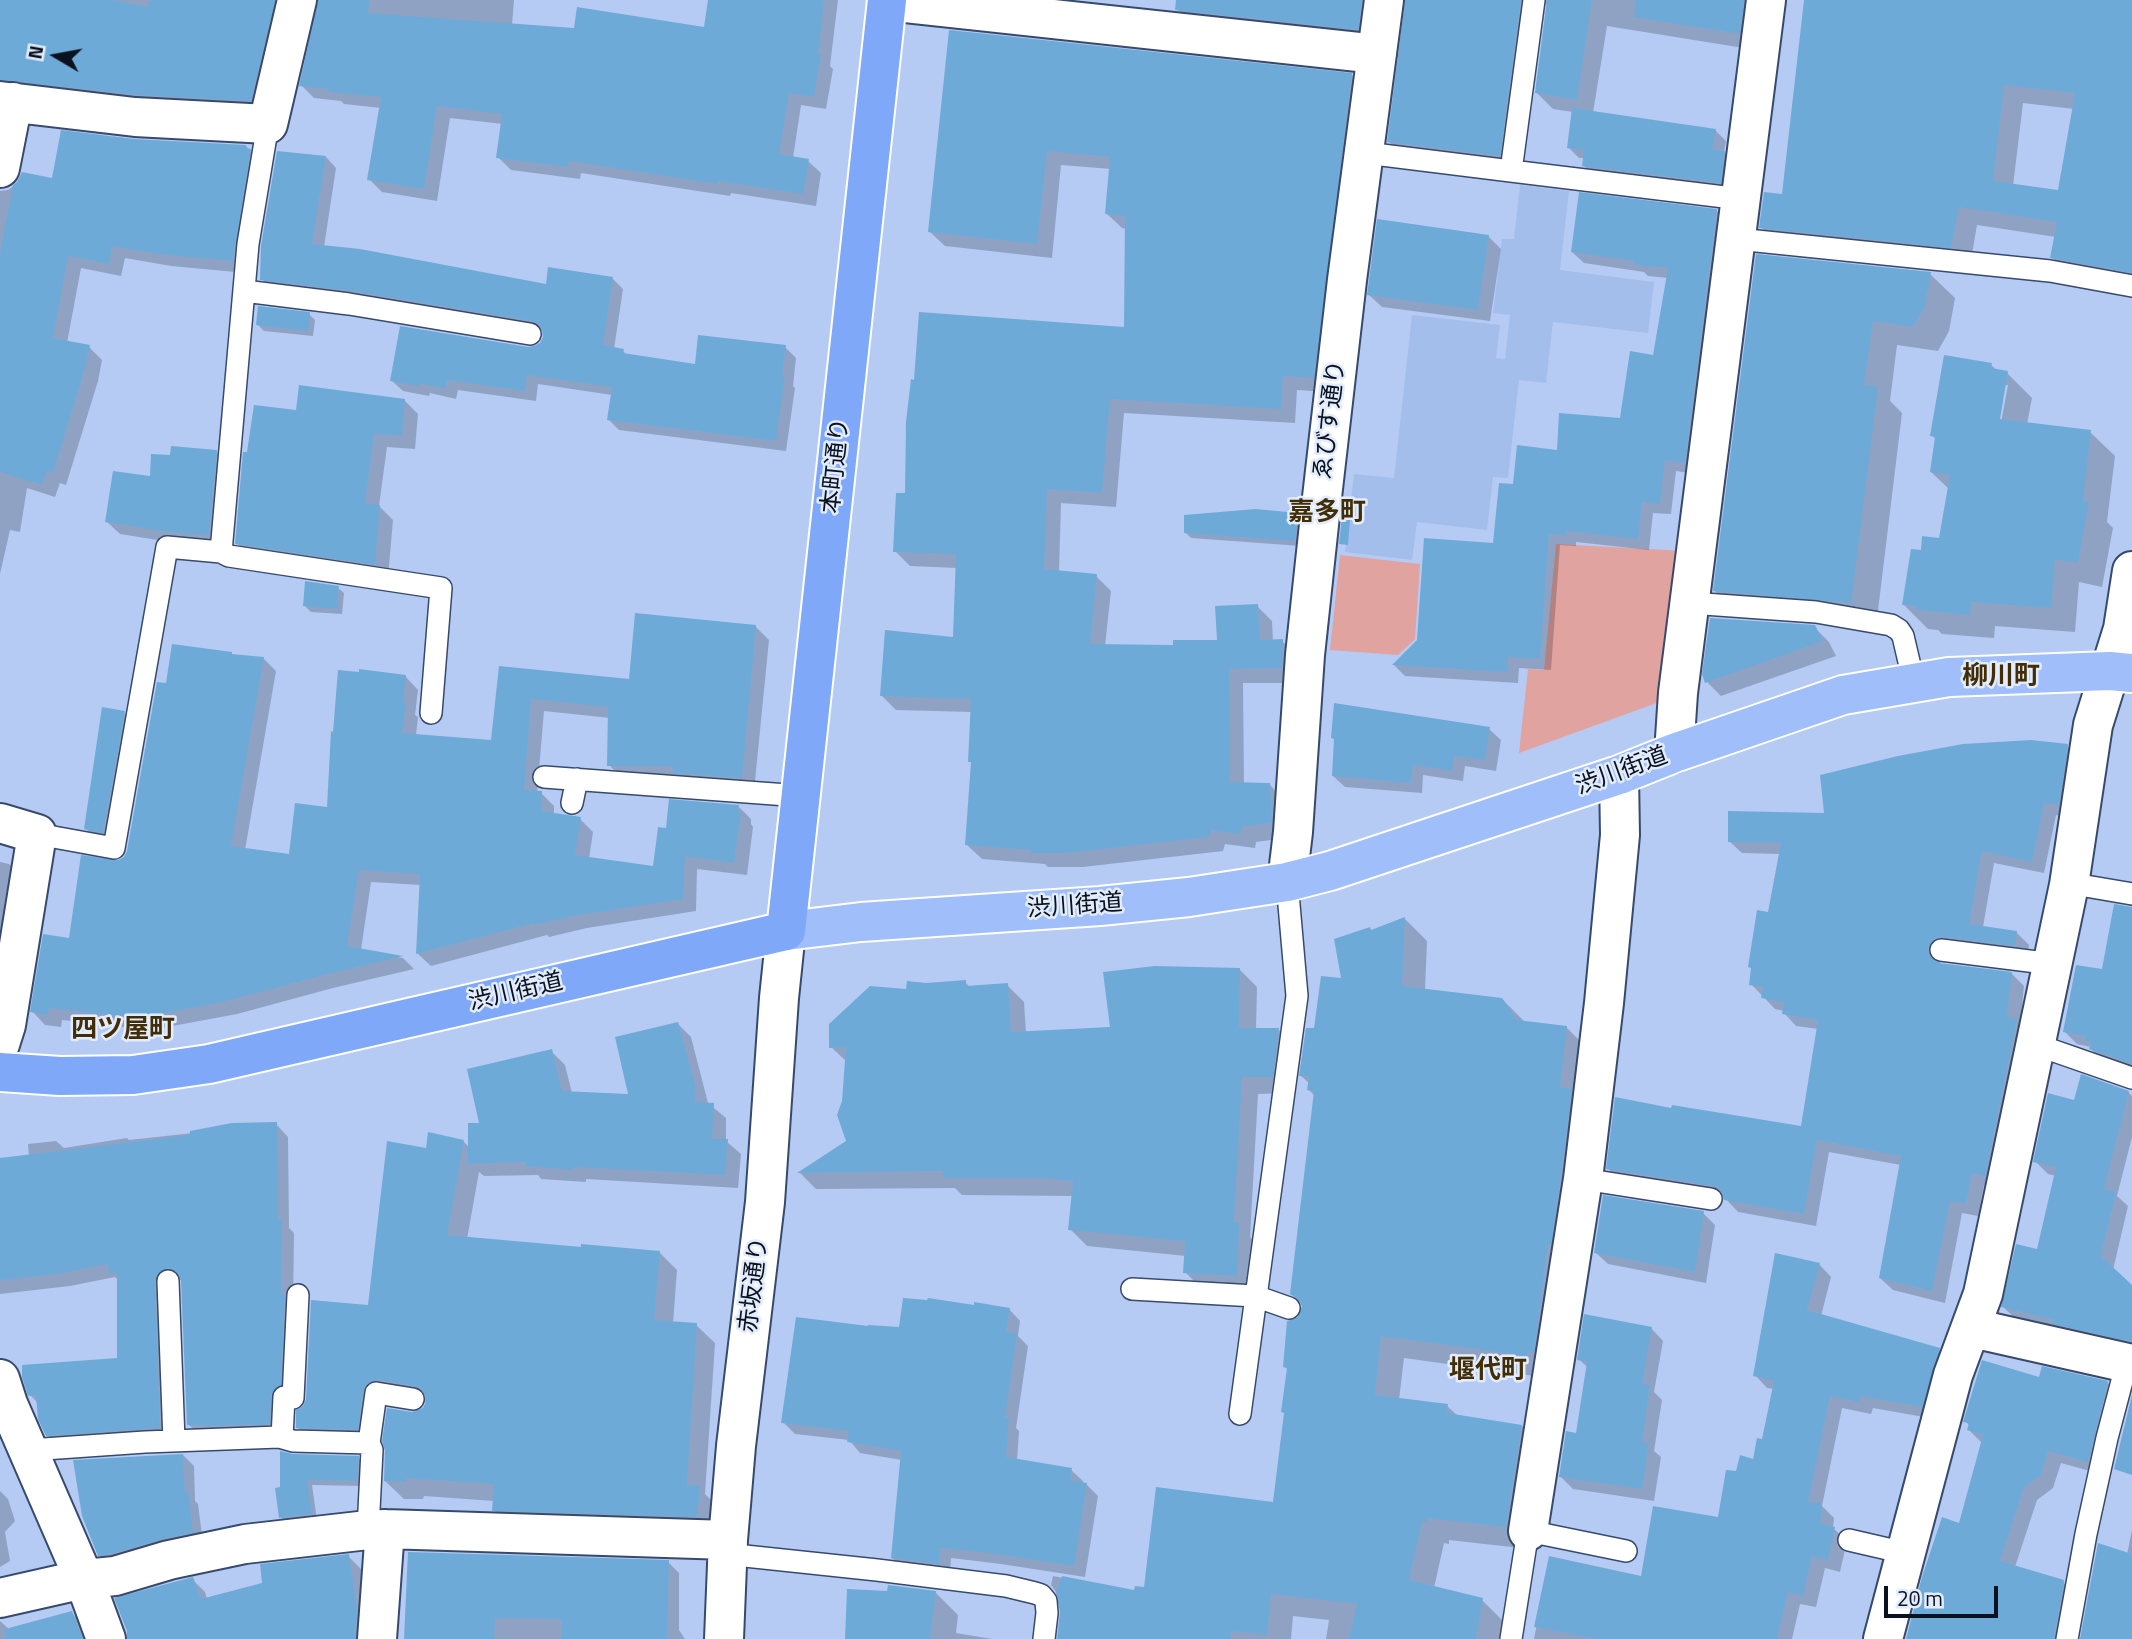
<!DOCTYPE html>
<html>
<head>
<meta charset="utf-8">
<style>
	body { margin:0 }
	#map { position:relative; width:2132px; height:1639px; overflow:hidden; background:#b5cbf4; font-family:"Titillium Web",sans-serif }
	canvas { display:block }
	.north { position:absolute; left:21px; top:21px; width:70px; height:70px; -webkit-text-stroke:5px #e2ecfc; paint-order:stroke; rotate:280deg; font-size:19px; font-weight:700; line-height:28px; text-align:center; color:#0a1220 }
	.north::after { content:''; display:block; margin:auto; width:24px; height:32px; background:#0a1220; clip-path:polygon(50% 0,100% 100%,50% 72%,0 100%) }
	.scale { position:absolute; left:1884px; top:1586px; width:114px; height:32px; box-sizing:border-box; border:4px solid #0a1220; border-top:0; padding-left:9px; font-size:21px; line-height:24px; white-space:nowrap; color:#0a1220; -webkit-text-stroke:5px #e2ecfc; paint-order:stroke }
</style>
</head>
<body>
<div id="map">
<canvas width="2132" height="1639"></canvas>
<div class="north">N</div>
<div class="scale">20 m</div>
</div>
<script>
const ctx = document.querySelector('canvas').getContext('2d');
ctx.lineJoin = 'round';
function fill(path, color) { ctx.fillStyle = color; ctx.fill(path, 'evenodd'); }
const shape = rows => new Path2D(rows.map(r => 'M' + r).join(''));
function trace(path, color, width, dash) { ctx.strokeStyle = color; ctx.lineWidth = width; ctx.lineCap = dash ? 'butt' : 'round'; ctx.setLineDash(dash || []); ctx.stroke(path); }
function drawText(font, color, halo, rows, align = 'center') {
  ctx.font = font + ' "Titillium Web","Noto Sans JP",sans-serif'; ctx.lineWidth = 5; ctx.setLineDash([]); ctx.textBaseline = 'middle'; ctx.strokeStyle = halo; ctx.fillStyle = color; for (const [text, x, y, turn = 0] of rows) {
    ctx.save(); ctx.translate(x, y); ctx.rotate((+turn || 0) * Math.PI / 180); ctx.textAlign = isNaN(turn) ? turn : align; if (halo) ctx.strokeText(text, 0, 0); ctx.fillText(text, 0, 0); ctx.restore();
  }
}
const built = shape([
	[1520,185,1569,191,1560,270,1654,282,1648,333,1553,322,1546,383,1519,380,1508,478,1493,477,1487,530,1417,522,1412,560,1345,552,1354,474,1394,478,1412,315,1500,325,1496,358,1505,359,1510,315,1493,313,1502,239,1514,239]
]);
const green = shape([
	[1556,544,1684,551,1665,700,1519,753,1528,669,1544,670],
	[1340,555,1420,564,1415,639,1398,655,1330,650]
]);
const shadow = shape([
	[0,0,293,0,263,113,0,97],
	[320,0,514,0,512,25,575,30,706,29,710,0,838,0,830,66,833,69,826,109,801,105,793,158,808,161,821,173,816,206,731,193,730,196,581,173,580,179,511,170,498,157,503,124,450,118,437,201,382,192,369,179,381,108,344,104,341,101,314,98,301,85],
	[1178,0,1387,0,1374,45,1193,26,1177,9],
	[1407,0,1767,0,1756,50,1607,26,1593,113,1715,130,1726,141,1724,152,1735,163,1731,193,1595,176,1584,166,1585,158,1579,158,1568,147,1573,112,1553,109,1537,93,1548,3,1539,9,1516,172,1405,158,1389,142],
	[1806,0,2132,0,2132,287,2071,276,2052,257,2056,237,1977,225,1970,266,1780,246,1761,227,1784,196],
	[2023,103,2074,109,2059,192,2013,186],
	[951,32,1351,75,1366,90,1328,392,1297,390,1295,423,1124,413,1116,507,1061,503,1059,572,1096,576,1111,591,1105,646,1174,647,1219,641,1257,606,1272,621,1273,641,1282,641,1297,656,1296,683,1243,683,1244,784,1270,785,1284,800,1286,838,1256,842,1255,848,1225,844,1223,851,1083,867,1048,867,1045,864,982,859,967,845,973,764,970,761,972,712,896,710,881,695,955,639,957,568,910,566,895,551,906,495,1125,329,1127,229,1122,228,1107,214,1111,169,1061,165,1052,258,945,246,930,232],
	[134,141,246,146,263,163,246,273,171,266,125,258,121,276,81,268,67,343,89,347,102,360,98,381,66,485,60,483,55,497,27,488,20,532,10,530,0,574,0,191,8,190,18,183,54,180],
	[326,157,336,168,324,247,547,286,612,278,623,289,614,349,623,351,628,356,696,366,785,347,796,358,793,386,795,388,786,451,619,430,608,419,612,395,538,384,536,401,458,390,456,399,430,393,429,396,403,391,392,381,535,348,541,344,545,337,544,331,363,301,273,290,262,279],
	[1717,211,1728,223,1696,474,1676,471,1671,514,1653,513,1649,550,1576,542,1576,546,1560,545,1551,670,1519,668,1518,683,1405,676,1394,665,1419,641,1494,544,1558,452,1622,420,1654,357,1668,278,1648,276,1644,272,1584,263,1572,252],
	[1488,236,1501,249,1490,321,1382,307,1369,295],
	[1757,256,1930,274,1955,298,1949,331,1938,351,1897,345,1890,401,1902,413,1876,627,1739,615,1715,591],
	[309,314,315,320,313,336,264,331,258,325],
	[1991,365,1998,371,2007,373,2032,398,2027,424,2090,432,2115,456,2107,522,2113,528,2102,587,2079,582,2075,632,1995,626,1994,638,1942,634,1938,630,1928,629,1904,605,1923,552,1940,540,1949,489,1931,472,1936,440,1932,435],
	[2004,385,2008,385,2000,428,1996,428],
	[404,400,418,414,415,449,387,447,379,506,393,520,388,578,251,557,237,543,249,454,297,412],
	[216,451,228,464,221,547,183,544,120,534,107,522,172,457],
	[1297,515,1303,521,1301,546,1191,538,1185,532],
	[338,588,344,593,342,614,311,612,305,606],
	[756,627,769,640,754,791,622,778,609,765,610,718,544,711,537,793,541,793,554,806,554,815,580,819,593,832,589,859,654,868,667,830,738,806,751,819,751,824,753,827,747,875,697,869,696,911,587,928,549,937,547,935,431,966,418,954,421,885,371,882,361,950,403,958,414,969,333,988,237,1014,151,1030,62,1020,61,1027,45,1025,32,1011,70,940,125,891,168,685,232,654,234,656,263,658,276,671,245,850,291,856,328,809,405,676,418,690,415,715,418,717,416,735,492,742,501,668,631,681],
	[1814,627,1829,642,1836,656,1721,696,1707,682],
	[124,713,136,725,115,844,99,841,86,829],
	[1489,729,1501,740,1496,771,1465,766,1463,781,1423,775,1422,793,1345,787,1333,776,1336,741,1333,738],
	[2067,746,2080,759,2071,817,2056,815,2044,873,1994,863,1983,927,2016,932,2029,945,2027,958,1948,950,1940,961,1940,965,2012,974,2024,986,2020,1025,2029,1034,1998,1188,1984,1185,1978,1216,1962,1213,1945,1303,1893,1290,1880,1278,1901,1165,1829,1152,1816,1226,1738,1212,1725,1198,1621,1181,1608,1169,1673,1110,1802,1128,1818,1029,1796,1026,1784,1013,1784,1011,1775,1009,1751,984,1753,970,1750,967,1770,914,1780,854,1742,853,1729,841],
	[0,862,9,864,21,875,0,1002],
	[1405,919,1427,941,1425,990,1502,999,1525,1022,1566,1027,1589,1050,1549,1378,1404,1358,1399,1400,1447,1406,1458,1416,1522,1426,1544,1449,1529,1549,1449,1540,1449,1544,1444,1543,1434,1588,1482,1600,1505,1623,1502,1639,1326,1639,1329,1620,1293,1616,1291,1639,1059,1639,1061,1599,1051,1585,1053,1576,1135,1592,1145,1589,1274,1504,1285,1414,1288,1370,1285,1367,1304,1306,1292,1294,1315,1096,1309,1090,1310,1084,1301,1076,1316,1030,1370,929,1372,931],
	[2132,951,2132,1071,2103,1061,2091,1049,2091,1047,2077,1044,2065,1032,2104,971],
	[1240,970,1257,987,1256,1030,1279,1030,1296,1047,1289,1093,1258,1094,1250,1237,1255,1242,1253,1292,1202,1289,1185,1272,1186,1256,1087,1246,1070,1229,1073,1196,962,1195,955,1188,816,1189,800,1173,848,1142,844,1101,847,1062,831,1047,908,990,925,985,965,982,971,988,1007,985,1024,1002,1026,1033,1112,1028],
	[678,1024,691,1037,708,1103,726,1118,726,1141,741,1154,738,1188,586,1179,586,1182,541,1179,538,1175,484,1176,479,1172,467,1239,583,1249,659,1252,677,1270,673,1323,696,1325,715,1343,705,1494,717,1506,715,1535,512,1528,494,1510,494,1501,424,1496,423,1499,404,1499,385,1481,411,1414,425,1408,427,1403,397,1398,383,1404,375,1447,316,1445,297,1427,305,1407,370,1307,427,1150,463,1141,470,1148,481,1124,551,1051,565,1065,572,1093,630,1096],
	[2128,1092,2132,1096,2132,1137,2117,1196,2128,1206,2113,1270,2132,1289,2132,1350,2016,1319,2003,1307,2039,1251,2056,1176,2048,1174,2035,1161,2075,1102],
	[276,1124,288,1137,289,1228,294,1233,293,1304,281,1436,201,1436,188,1424,183,1280,180,1280,169,1287,172,1440,60,1447,47,1435,39,1404,30,1395,118,1359,118,1280,115,1277,70,1286,0,1294,0,1160,29,1156,28,1144,56,1141,64,1148,127,1138,129,1140],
	[1703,1213,1715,1225,1706,1283,1608,1264,1595,1252],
	[1819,1264,1831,1277,1821,1316,1939,1350,1952,1362,1935,1419,1873,1408,1871,1414,1842,1408,1822,1506,1834,1518,1833,1528,1847,1541,1840,1572,1825,1568,1816,1607,1800,1604,1792,1639,1534,1639,1550,1558,1642,1578,1719,1519,1737,1473,1754,1461,1764,1441,1774,1389,1767,1388,1755,1375],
	[1009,1309,1020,1321,1018,1336,1028,1346,1016,1428,1019,1431,1017,1461,1071,1470,1083,1481,1082,1484,1087,1485,1098,1496,1085,1577,1001,1564,951,1558,950,1575,904,1569,892,1558,902,1460,860,1453,849,1440,795,1434,783,1422,869,1328,901,1329],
	[1651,1328,1663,1341,1654,1392,1662,1400,1654,1451,1661,1457,1654,1501,1573,1489,1560,1476,1578,1435,1588,1368,1579,1359],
	[2040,1379,2108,1383,2121,1396,2101,1474,2061,1463,2053,1488,2037,1500,2015,1567,2063,1582,2076,1595,2068,1639,1907,1639,1960,1525,1982,1443,1969,1430,1970,1426,1965,1421],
	[183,1455,194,1466,195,1501,198,1504,203,1543,110,1566,99,1555],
	[358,1458,364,1463,363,1486,312,1485,317,1520,286,1523,281,1517,282,1489],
	[0,1491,8,1499,15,1521,5,1532,10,1561,0,1567],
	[2132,1530,2132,1639,2110,1639],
	[348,1556,361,1569,369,1623,368,1639,129,1639,192,1579,205,1592,207,1599,264,1584],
	[668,1562,679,1573,679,1630,685,1639,406,1639],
	[935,1592,958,1615,956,1633,992,1639,846,1639],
	[72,1613,85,1626,90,1639,0,1639,0,1621,10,1630]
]);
const building = shape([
	[0,0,112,0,148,7,150,0,275,0,251,101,137,95,0,80],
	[318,0,370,0,368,13,574,28,577,7,704,27,708,0,824,0,818,54,821,54,814,97,789,93,779,154,809,159,803,194,718,181,718,184,569,161,568,167,496,158,502,114,437,106,424,189,367,180,381,97,329,92,329,89,299,86],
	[1176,0,1362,0,1358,30,1175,10],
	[1405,0,1521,0,1500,156,1387,142],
	[1547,0,1592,0,1577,100,1535,93],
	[1636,0,1744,0,1740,34,1634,17],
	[1804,0,2132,0,2132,273,2050,258,2057,222,1959,207,1951,248,1759,228,1764,192,1782,194],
	[2004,85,2075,93,2058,190,1993,181],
	[949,30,1352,73,1314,378,1283,376,1281,409,1110,399,1102,493,1047,489,1044,569,1097,574,1090,644,1173,645,1173,640,1217,640,1215,606,1258,604,1260,640,1283,639,1282,668,1229,669,1230,782,1270,783,1272,823,1242,827,1240,834,1211,830,1209,837,1067,853,1031,853,1031,850,965,845,971,762,968,762,971,699,880,696,885,630,953,637,956,554,893,552,896,493,905,493,906,422,911,379,914,380,919,312,1124,327,1125,216,1105,214,1110,157,1047,151,1037,244,928,232],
	[1572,108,1716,129,1712,149,1725,151,1721,183,1582,166,1584,150,1567,148],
	[61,130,134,139,246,145,246,148,251,149,233,261,157,254,112,246,109,264,68,256,53,338,90,345,85,368,53,473,47,471,42,485,0,472,0,253,13,185,17,182,22,172,52,178],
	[277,151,326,156,312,244,360,249,546,284,548,267,613,277,603,345,624,349,623,353,695,364,698,335,786,345,782,375,785,376,776,441,607,420,612,387,527,375,525,391,447,380,446,389,419,383,419,386,390,381,400,326,528,347,534,346,540,343,543,337,542,330,539,324,532,321,351,291,260,280,261,246],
	[1579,192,1717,209,1685,463,1665,460,1660,504,1642,502,1638,539,1565,531,1565,535,1549,534,1540,659,1508,657,1507,672,1392,665,1417,640,1424,538,1493,543,1499,483,1513,484,1517,445,1557,450,1559,413,1620,418,1630,351,1653,355,1668,268,1634,265,1635,261,1571,252],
	[1377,219,1489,235,1478,310,1367,295],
	[1756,254,1931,272,1925,306,1913,327,1873,321,1864,385,1878,387,1851,603,1713,591],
	[258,306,310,312,308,331,256,325],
	[1944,355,1992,363,1991,368,2008,371,2000,419,2091,430,2083,501,2089,502,2078,563,2055,559,2051,608,1971,602,1970,615,1916,610,1916,606,1902,605,1911,549,1921,550,1922,536,1939,538,1950,475,1930,472,1935,437,1930,436],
	[299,385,405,399,402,436,374,434,365,503,380,505,375,565,235,544,243,452,247,452,254,405,296,410],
	[171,446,217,450,209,535,169,532,105,522,113,471,150,476,151,454,170,455],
	[1256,509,1298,513,1295,541,1184,533,1184,515],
	[1342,517,1350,518,1348,545,1339,544],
	[305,581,339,586,337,609,303,606],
	[635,613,756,625,742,778,672,773,673,766,607,766,608,707,531,699,524,790,542,791,541,811,581,817,575,855,653,866,658,827,666,828,669,799,739,805,738,812,741,812,734,863,685,856,683,899,573,916,534,925,534,923,416,954,420,874,359,870,347,946,403,956,320,976,223,1002,137,1018,49,1008,48,1015,30,1012,43,934,69,938,81,855,118,860,124,857,127,851,157,682,166,683,172,644,232,652,232,654,264,657,231,846,289,854,295,803,327,807,331,731,333,732,338,670,359,672,359,669,406,675,403,702,406,703,402,733,491,740,499,666,629,679],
	[1710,618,1815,625,1823,641,1705,683,1702,674],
	[1334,703,1490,727,1485,760,1454,756,1452,771,1413,765,1411,783,1332,776,1334,739,1331,738],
	[102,707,125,711,103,833,84,829],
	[2031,740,2068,744,2059,805,2044,803,2032,862,1982,851,1969,924,2017,931,2015,946,1942,937,1935,938,1928,948,1929,956,1939,963,2012,972,2007,1018,2017,1019,1985,1177,1972,1173,1966,1204,1950,1201,1932,1291,1879,1278,1901,1156,1817,1140,1804,1214,1724,1200,1720,1189,1713,1186,1606,1169,1615,1097,1671,1108,1672,1105,1801,1126,1818,1020,1782,1014,1784,1002,1761,998,1763,987,1749,985,1751,968,1748,967,1757,910,1768,912,1781,843,1728,842,1728,811,1824,813,1820,775,1898,756,1963,744],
	[2114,904,2132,907,2132,1064,2089,1049,2091,1042,2085,1041,2086,1036,2063,1032,2076,965,2102,969],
	[1405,917,1402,986,1502,998,1517,1020,1567,1026,1560,1087,1572,1089,1561,1176,1551,1245,1548,1244,1534,1352,1527,1351,1527,1356,1381,1336,1375,1395,1448,1404,1447,1413,1522,1425,1506,1527,1427,1518,1427,1522,1422,1521,1409,1580,1483,1598,1476,1639,1349,1639,1357,1604,1271,1594,1267,1635,1231,1631,1230,1639,1057,1639,1060,1612,1056,1593,1062,1576,1134,1590,1135,1586,1144,1587,1156,1487,1273,1502,1284,1413,1281,1412,1287,1368,1283,1367,1287,1321,1298,1317,1302,1306,1298,1299,1290,1294,1314,1091,1307,1090,1309,1076,1299,1076,1306,1028,1314,1028,1321,976,1341,978,1334,939,1370,927,1371,930],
	[1155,966,1240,968,1239,1028,1279,1028,1273,1077,1242,1077,1234,1222,1239,1223,1237,1276,1183,1273,1185,1241,1068,1230,1073,1181,1039,1178,943,1178,943,1171,797,1173,846,1141,837,1115,842,1101,846,1047,829,1048,829,1024,870,986,906,989,907,981,926,983,966,980,966,986,1008,983,1011,1032,1110,1027,1103,972],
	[678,1022,696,1088,695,1102,714,1103,712,1139,728,1139,725,1175,574,1167,573,1170,526,1166,526,1162,468,1164,468,1123,479,1123,467,1069,552,1049,562,1091,628,1094,615,1037],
	[2081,1074,2129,1091,2104,1189,2116,1192,2101,1256,2132,1285,2132,1342,2053,1324,2054,1320,2001,1307,2016,1244,2037,1249,2056,1167,2033,1162,2048,1093,2074,1100],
	[277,1122,278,1219,282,1219,281,1294,285,1294,281,1385,274,1389,271,1396,270,1424,212,1426,187,1425,181,1281,179,1275,175,1270,167,1268,157,1274,155,1281,160,1428,46,1436,38,1419,36,1395,28,1396,22,1377,22,1365,117,1358,117,1273,109,1274,108,1264,57,1274,0,1280,0,1158,190,1135,190,1131,232,1123],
	[428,1132,464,1140,447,1235,581,1247,581,1244,660,1251,654,1320,697,1323,687,1485,700,1486,697,1517,492,1511,494,1484,406,1478,406,1482,384,1481,385,1451,382,1441,387,1408,412,1412,423,1408,426,1402,425,1395,422,1389,415,1386,378,1380,372,1381,366,1384,363,1391,358,1430,296,1428,296,1410,303,1406,306,1399,311,1300,368,1305,387,1141,426,1148],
	[1603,1195,1704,1211,1695,1272,1594,1253],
	[1775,1253,1820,1263,1807,1310,1940,1348,1922,1407,1860,1396,1859,1402,1830,1396,1808,1502,1822,1503,1820,1523,1835,1527,1828,1560,1812,1556,1803,1596,1788,1592,1777,1639,1598,1639,1534,1627,1549,1556,1641,1576,1653,1506,1718,1517,1726,1470,1736,1471,1740,1455,1753,1459,1757,1438,1762,1439,1774,1381,1753,1376],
	[903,1298,927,1300,928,1298,974,1305,974,1302,1010,1308,1006,1332,1017,1333,1005,1418,1009,1418,1006,1457,1072,1468,1070,1480,1087,1483,1074,1566,989,1553,940,1548,939,1564,891,1558,901,1451,847,1442,849,1431,781,1423,796,1317,868,1326,868,1325,899,1327],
	[1584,1314,1652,1327,1642,1384,1650,1385,1642,1442,1649,1443,1642,1489,1559,1477,1566,1431,1576,1433,1587,1362,1577,1360],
	[1982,1360,2039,1377,2042,1366,2108,1381,2088,1462,2048,1451,2041,1475,2024,1487,2000,1561,2064,1580,2054,1639,1906,1639,1922,1577,1942,1517,1959,1523,1983,1435,1967,1430,1969,1423,1963,1422],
	[2132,1395,2132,1475,2114,1469],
	[280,1451,293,1454,359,1456,357,1481,307,1480,312,1514,279,1518,275,1488,280,1487],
	[183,1454,185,1492,188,1491,193,1533,163,1539,111,1554,98,1556,82,1516,73,1460],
	[2098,1543,2132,1554,2132,1639,2080,1639],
	[408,1552,669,1560,667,1639,562,1639,562,1619,495,1618,494,1639,404,1639],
	[349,1554,357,1609,355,1639,127,1639,127,1631,114,1598,193,1577,201,1599,262,1583,260,1564],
	[888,1585,936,1591,930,1639,845,1639,847,1589,887,1591],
	[72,1611,83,1639,6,1639,5,1629]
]);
const service = shape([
	[1534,0,1511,171,1741,199],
	[1382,155,1511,171],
	[1737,239,2050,271,2132,286],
	[244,291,349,304,530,334],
	[221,552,229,556,441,588,431,713],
	[1690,603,1816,612,1891,625,1899,630,1903,636,1914,683],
	[544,777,801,796],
	[572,803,577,779],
	[37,834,114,848,167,547,221,552,248,244,268,124],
	[2068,883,2132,894],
	[1941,950,2053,964],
	[2037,1045,2132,1078],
	[1583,1179,1711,1199],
	[168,1281,174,1441],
	[1132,1289,1255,1296,1289,1308],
	[1240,1414,1297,996,1287,882],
	[282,1438,284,1397,293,1398,298,1295],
	[369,1443,376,1393,413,1399],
	[29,1453,44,1449,145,1442,279,1437,293,1441,369,1443,372,1450,368,1530],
	[1849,1540,1905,1553],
	[726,1554,877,1570,1006,1586,1035,1593,1041,1595,1046,1601,1047,1613,1044,1639],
	[1511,1639,1528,1531,1626,1551],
	[2067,1639,2086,1534,2107,1438,2127,1362]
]);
const minor = shape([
	[887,1,1377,54],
	[0,101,135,117,268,124,297,0],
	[0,168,13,102],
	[1674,753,1678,693,1766,0],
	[0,823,37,834,6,1025,0,1044],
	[1287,882,1293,832,1305,655,1321,506,1347,280,1384,0],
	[1972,1328,2132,1364],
	[0,1379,8,1404,84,1579,106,1639],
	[1528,1531,1583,1179,1604,1003,1620,835,1619,775],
	[0,1598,84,1579,115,1576,169,1560,245,1544,368,1530,385,1529,728,1540],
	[377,1639,385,1529],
	[724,1639,728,1540,736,1446,765,1202,779,998,786,931],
	[1883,1639,1953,1375,1983,1294,2069,885,2093,725,2123,629,2132,571]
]);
const primary = shape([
	[786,931,861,922,1100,906,1189,897,1287,882,1330,871,1619,775,1674,753,1843,695,1949,677,2110,671,2132,673]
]);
const trunk = shape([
	[0,1072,60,1076,133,1075,209,1064,786,931,887,0]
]);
const streetNames = [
	["ゑびす通り",1331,420,-83],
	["本町通り",837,466,-84],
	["渋川街道",1622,772,-20],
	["渋川街道",1075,907,-4],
	["渋川街道",516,993,-13],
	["赤坂通り",755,1285,-83]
];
const neighbourhoodNames = [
	["嘉多町",1327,514],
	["柳川町",2001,678],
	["四ツ屋町",123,1031],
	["堰代町",1488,1372]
];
fill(built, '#a4beeb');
fill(green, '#e0a3a0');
fill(shadow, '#0003');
fill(building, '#6eaad7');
trace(service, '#374a6c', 24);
trace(minor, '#374a6c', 42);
trace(primary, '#fff', 42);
trace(trunk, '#fff', 42);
trace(service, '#fff', 21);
trace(minor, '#fff', 38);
trace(primary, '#9fbefa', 38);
trace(trunk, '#7fa8f8', 38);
drawText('24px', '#0a1220', '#e2ecfc', streetNames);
drawText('bold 26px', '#412e06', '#e2ecfc', neighbourhoodNames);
</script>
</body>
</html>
